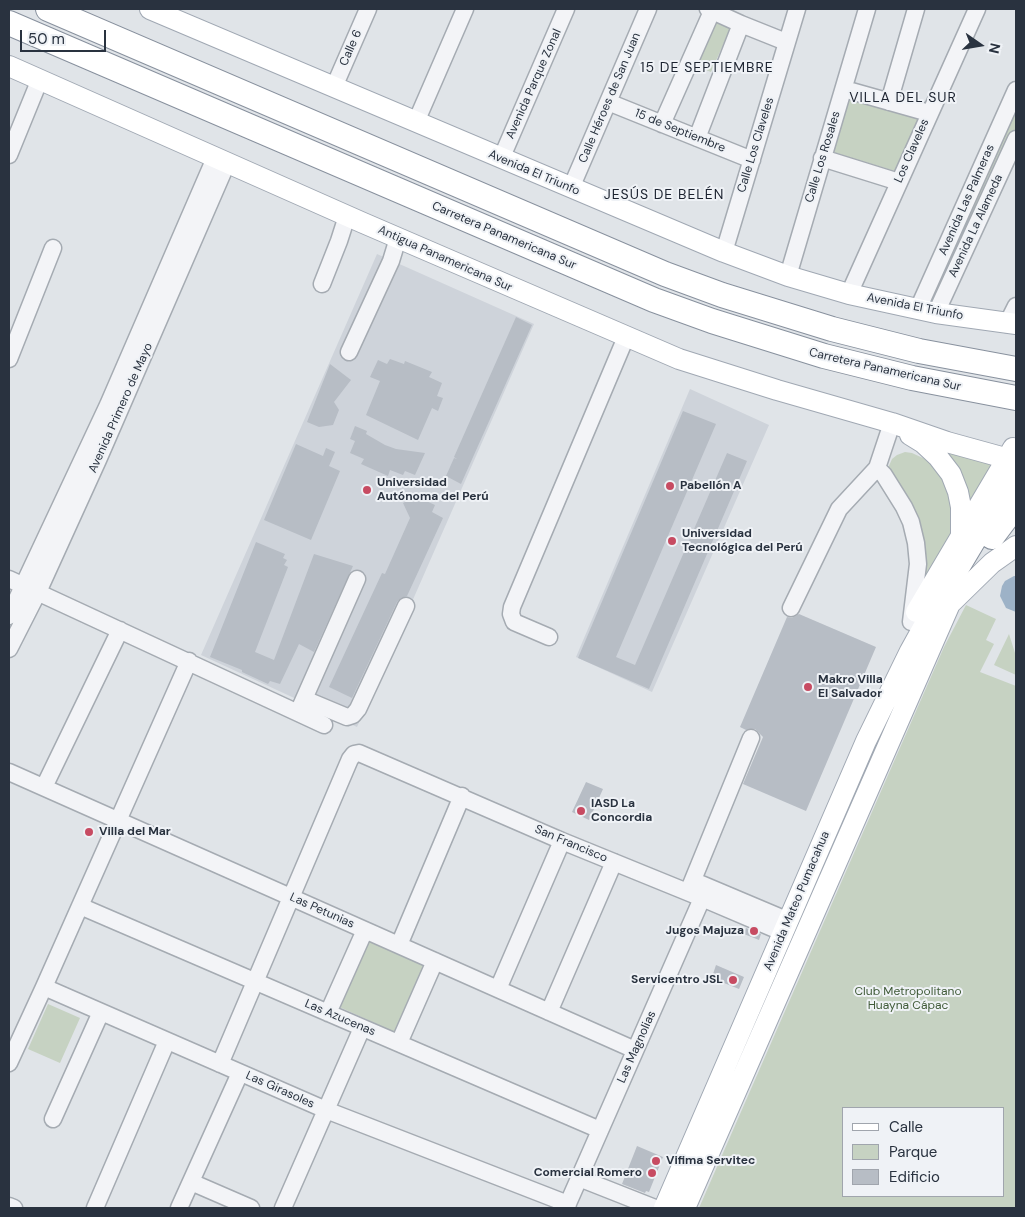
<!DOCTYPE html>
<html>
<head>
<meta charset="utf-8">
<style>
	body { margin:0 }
	#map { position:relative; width:1025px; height:1217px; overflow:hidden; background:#e0e4e8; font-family:"DM Sans",sans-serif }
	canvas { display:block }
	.frame { position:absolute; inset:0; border:10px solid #29323f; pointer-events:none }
	.legend { position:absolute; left:842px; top:1107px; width:162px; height:90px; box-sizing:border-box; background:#eff2f6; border:1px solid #a0a5ad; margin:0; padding:6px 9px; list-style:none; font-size:15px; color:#29323f }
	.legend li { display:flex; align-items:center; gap:10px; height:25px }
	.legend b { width:25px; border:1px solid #a0a5ad }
	.north { position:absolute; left:955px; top:20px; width:50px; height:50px; -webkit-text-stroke:4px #eff2f6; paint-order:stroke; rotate:103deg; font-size:14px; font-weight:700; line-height:20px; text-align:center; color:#29323f }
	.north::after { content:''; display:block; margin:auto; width:18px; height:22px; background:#29323f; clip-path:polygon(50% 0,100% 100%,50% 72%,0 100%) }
	.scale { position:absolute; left:20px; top:30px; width:86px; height:22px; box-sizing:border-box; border:2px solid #29323f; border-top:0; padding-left:6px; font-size:15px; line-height:18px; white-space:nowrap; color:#29323f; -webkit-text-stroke:4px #eff2f6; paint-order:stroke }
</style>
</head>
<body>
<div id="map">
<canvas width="1025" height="1217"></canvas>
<div class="frame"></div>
<ul class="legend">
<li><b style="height:6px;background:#fff"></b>Calle</li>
<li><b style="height:14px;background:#c6d2c2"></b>Parque</li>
<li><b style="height:14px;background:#b7bdc5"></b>Edificio</li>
</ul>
<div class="north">N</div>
<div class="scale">50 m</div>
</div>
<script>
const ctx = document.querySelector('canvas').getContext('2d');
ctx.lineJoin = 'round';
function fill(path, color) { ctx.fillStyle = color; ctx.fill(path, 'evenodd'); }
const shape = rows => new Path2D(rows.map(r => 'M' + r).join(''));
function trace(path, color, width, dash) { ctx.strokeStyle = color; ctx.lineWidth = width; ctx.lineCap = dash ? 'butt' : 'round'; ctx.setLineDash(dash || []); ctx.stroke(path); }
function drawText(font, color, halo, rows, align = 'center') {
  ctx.font = font + ' "DM Sans",sans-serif'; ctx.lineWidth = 4; ctx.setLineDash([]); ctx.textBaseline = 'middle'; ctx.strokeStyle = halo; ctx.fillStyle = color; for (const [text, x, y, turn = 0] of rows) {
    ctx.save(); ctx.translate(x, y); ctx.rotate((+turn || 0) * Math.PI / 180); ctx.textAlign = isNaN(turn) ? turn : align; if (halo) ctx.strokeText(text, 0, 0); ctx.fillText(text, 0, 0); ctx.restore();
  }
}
const built = shape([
	[377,254,534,324,357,727,201,655],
	[690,389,769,425,652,692,576,657]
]);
const green = shape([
	[714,20,731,27,711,72,693,65],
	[850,95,921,118,898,172,832,152],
	[1016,98,1016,127,938,301,931,301,928,298],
	[935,445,997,463,969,512],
	[905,452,912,453,925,459,937,469,954,502,952,540,924,585,888,468,892,459,897,455],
	[966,605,996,619,986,640,994,644,980,672,1016,686,1016,1208,699,1208,944,647],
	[844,1108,1004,1108,1004,1196,844,1196],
	[1009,634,1015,653,1016,654,1016,675,994,665],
	[365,936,430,965,399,1034,335,1005],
	[48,1004,80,1018,60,1063,28,1049]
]);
const water = shape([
	[1014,576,1016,576,1016,612,1006,608,1000,596,1002,586,1005,581]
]);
const building = shape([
	[516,317,532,325,461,484,446,476,454,458,457,459,454,457],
	[390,359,404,364,405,361,432,372,429,377,442,383,437,396,443,398,438,411,432,408,418,440,366,415,380,381,370,377,378,360,387,364],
	[330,364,351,380,334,402,339,410,333,425,319,427,307,422],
	[683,411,716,424,616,657,635,665,727,453,747,461,649,689,578,658],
	[355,426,367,431,366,434,385,445,396,449,425,453,415,475,405,471,403,475,390,470,388,476,361,464,364,459,350,453,355,441,350,439],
	[296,444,323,456,326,448,335,452,329,466,340,471,311,540,264,520],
	[421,494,424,500,435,505,432,512,443,518,407,596,401,598,397,602,352,698,329,687,382,573,385,574,410,518,403,503],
	[256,542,285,554,283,558,287,560,284,565,288,567,255,652,274,660,314,554,353,566,314,652,299,644,280,684,270,681,268,684,242,672,242,670,210,657],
	[799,614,876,647,806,811,743,784,763,737,755,729,746,730,740,727,787,617,792,618],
	[586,782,603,789,589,820,572,812],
	[746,928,761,934,759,940,744,934],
	[716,965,744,977,739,989,714,979,716,975,713,974],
	[637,1146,663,1157,649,1192,646,1191,645,1193,622,1184]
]);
const minor = shape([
	[708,9,741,24,786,42],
	[334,87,368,9],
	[844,89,929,113],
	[608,102,752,160],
	[889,102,916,9],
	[416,122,465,9],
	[662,124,713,9],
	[697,138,741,24],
	[9,155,40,79],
	[822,158,899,182],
	[501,159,566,9],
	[571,188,648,9],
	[724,252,797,9],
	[788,276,867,9],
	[322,284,339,241,347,216],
	[849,294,977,9],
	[918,309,1016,90],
	[936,313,1016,139],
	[1007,324,1016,306],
	[349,352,391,261,398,238],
	[9,359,53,248],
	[892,423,877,468,884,475,904,507,911,522,916,543,918,564,911,622],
	[9,579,324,725],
	[791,608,839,509,877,468],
	[9,616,108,405,215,158],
	[549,637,514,622,511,614,512,607,626,337],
	[9,649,38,592,98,460,227,163],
	[304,699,347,717,353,715,358,709,406,606],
	[300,708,357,579],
	[9,772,635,1050],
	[44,787,120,630],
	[699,883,789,921],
	[688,892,751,738],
	[80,906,600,1130],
	[399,945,462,796],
	[44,987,326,1110,568,1204],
	[498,989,562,841],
	[549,1012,614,862],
	[328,1013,365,930],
	[399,1043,435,961],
	[9,1063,44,987,189,661],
	[220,1064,350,759,354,754,359,753,562,841,702,898,784,933],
	[53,1119,101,1012],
	[579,1178,655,1208],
	[191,1182,251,1208],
	[9,1206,14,1208],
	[95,1208,167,1041],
	[179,1208,240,1073],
	[283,1208,362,1028],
	[566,1208,707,887]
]);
const major = shape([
	[150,9,724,252,788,276,849,294,936,313,1016,324],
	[9,66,361,222,679,359,777,390,892,423,947,442,1016,461],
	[910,435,923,443,938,457,951,474,958,492,961,507,961,537],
	[916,612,1013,448],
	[664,1208,866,741,910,651,937,602],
	[685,1208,950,604,992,563,1016,546]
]);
const highway = shape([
	[48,9,665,274,722,295,832,329,919,351,1016,369],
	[9,23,654,300,712,321,824,356,912,378,1016,398],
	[992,537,1016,505],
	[939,598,1016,469]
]);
const markers = [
	[670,486,5,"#c74b62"],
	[367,490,5,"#c74b62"],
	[672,541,5,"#c74b62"],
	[808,687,5,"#c74b62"],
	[581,811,5,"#c74b62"],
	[89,832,5,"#c74b62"],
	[754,931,5,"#c74b62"],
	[733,980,5,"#c74b62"],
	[656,1161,5,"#c74b62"],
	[652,1173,5,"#c74b62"]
];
const streetNames = [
	["Calle 6",351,48,-66],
	["Avenida Parque Zonal",534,84,-66],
	["Calle Héroes de San Juan",610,98,-67],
	["15 de Septiembre",680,131,22],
	["Calle Los Claveles",756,145,-73],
	["Los Claveles",912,151,-66],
	["Calle Los Rosales",823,157,-73],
	["Avenida El Triunfo",534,173,23],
	["Avenida Las Palmeras",967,200,-66],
	["Avenida La Alameda",976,226,-65],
	["Carretera Panamericana Sur",504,236,23],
	["Antigua Panamericana Sur",445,259,24],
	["Avenida El Triunfo",915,307,11],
	["Carretera Panamericana Sur",885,370,13],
	["Avenida Primero de Mayo",121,408,-66],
	["San Francisco",571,844,23],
	["Avenida Mateo Pumacahua",797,901,-67],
	["Las Petunias",322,911,24],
	["Las Azucenas",340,1018,23],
	["Las Magnolias",637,1047,-66],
	["Las Girasoles",280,1090,24]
];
const poiNames = [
	["Universidad",377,483],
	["Autónoma del Perú",377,497],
	["Pabellón A",680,486],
	["Universidad",682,534],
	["Tecnológica del Perú",682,548],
	["Makro Villa",818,680],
	["El Salvador",818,694],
	["IASD La",591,804],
	["Concordia",591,818],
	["Villa del Mar",99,832],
	["Jugos Majuza",744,931,"right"],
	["Servicentro JSL",723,980,"right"],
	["Vifima Servitec",666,1161],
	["Comercial Romero",642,1173,"right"]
];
const parkNames = [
	["Club Metropolitano",908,992],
	["Huayna Cápac",908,1006]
];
const neighbourhoodNames = [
	["15 DE SEPTIEMBRE",707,68],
	["VILLA DEL SUR",903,98],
	["JESÚS DE BELÉN",664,195]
];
fill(built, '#ced3da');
fill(green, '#c6d2c2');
fill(water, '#9db2c7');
fill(building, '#b7bdc5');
trace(minor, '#a5abb2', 19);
trace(major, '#a0a8b3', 22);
trace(highway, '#88919e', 26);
trace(minor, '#f3f4f7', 16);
trace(major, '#fff', 20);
trace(highway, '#fff', 24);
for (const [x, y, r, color] of markers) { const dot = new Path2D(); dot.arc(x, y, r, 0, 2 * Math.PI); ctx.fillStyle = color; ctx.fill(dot); trace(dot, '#eff2f6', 2); }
drawText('12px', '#29323f', '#eff2f6', streetNames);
drawText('bold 12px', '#29323f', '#eff2f6', poiNames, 'left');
drawText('12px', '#3f5a37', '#eff2f6', parkNames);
ctx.letterSpacing = '1px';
drawText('14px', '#1c2330', '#eff2f6', neighbourhoodNames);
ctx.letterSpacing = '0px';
</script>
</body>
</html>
